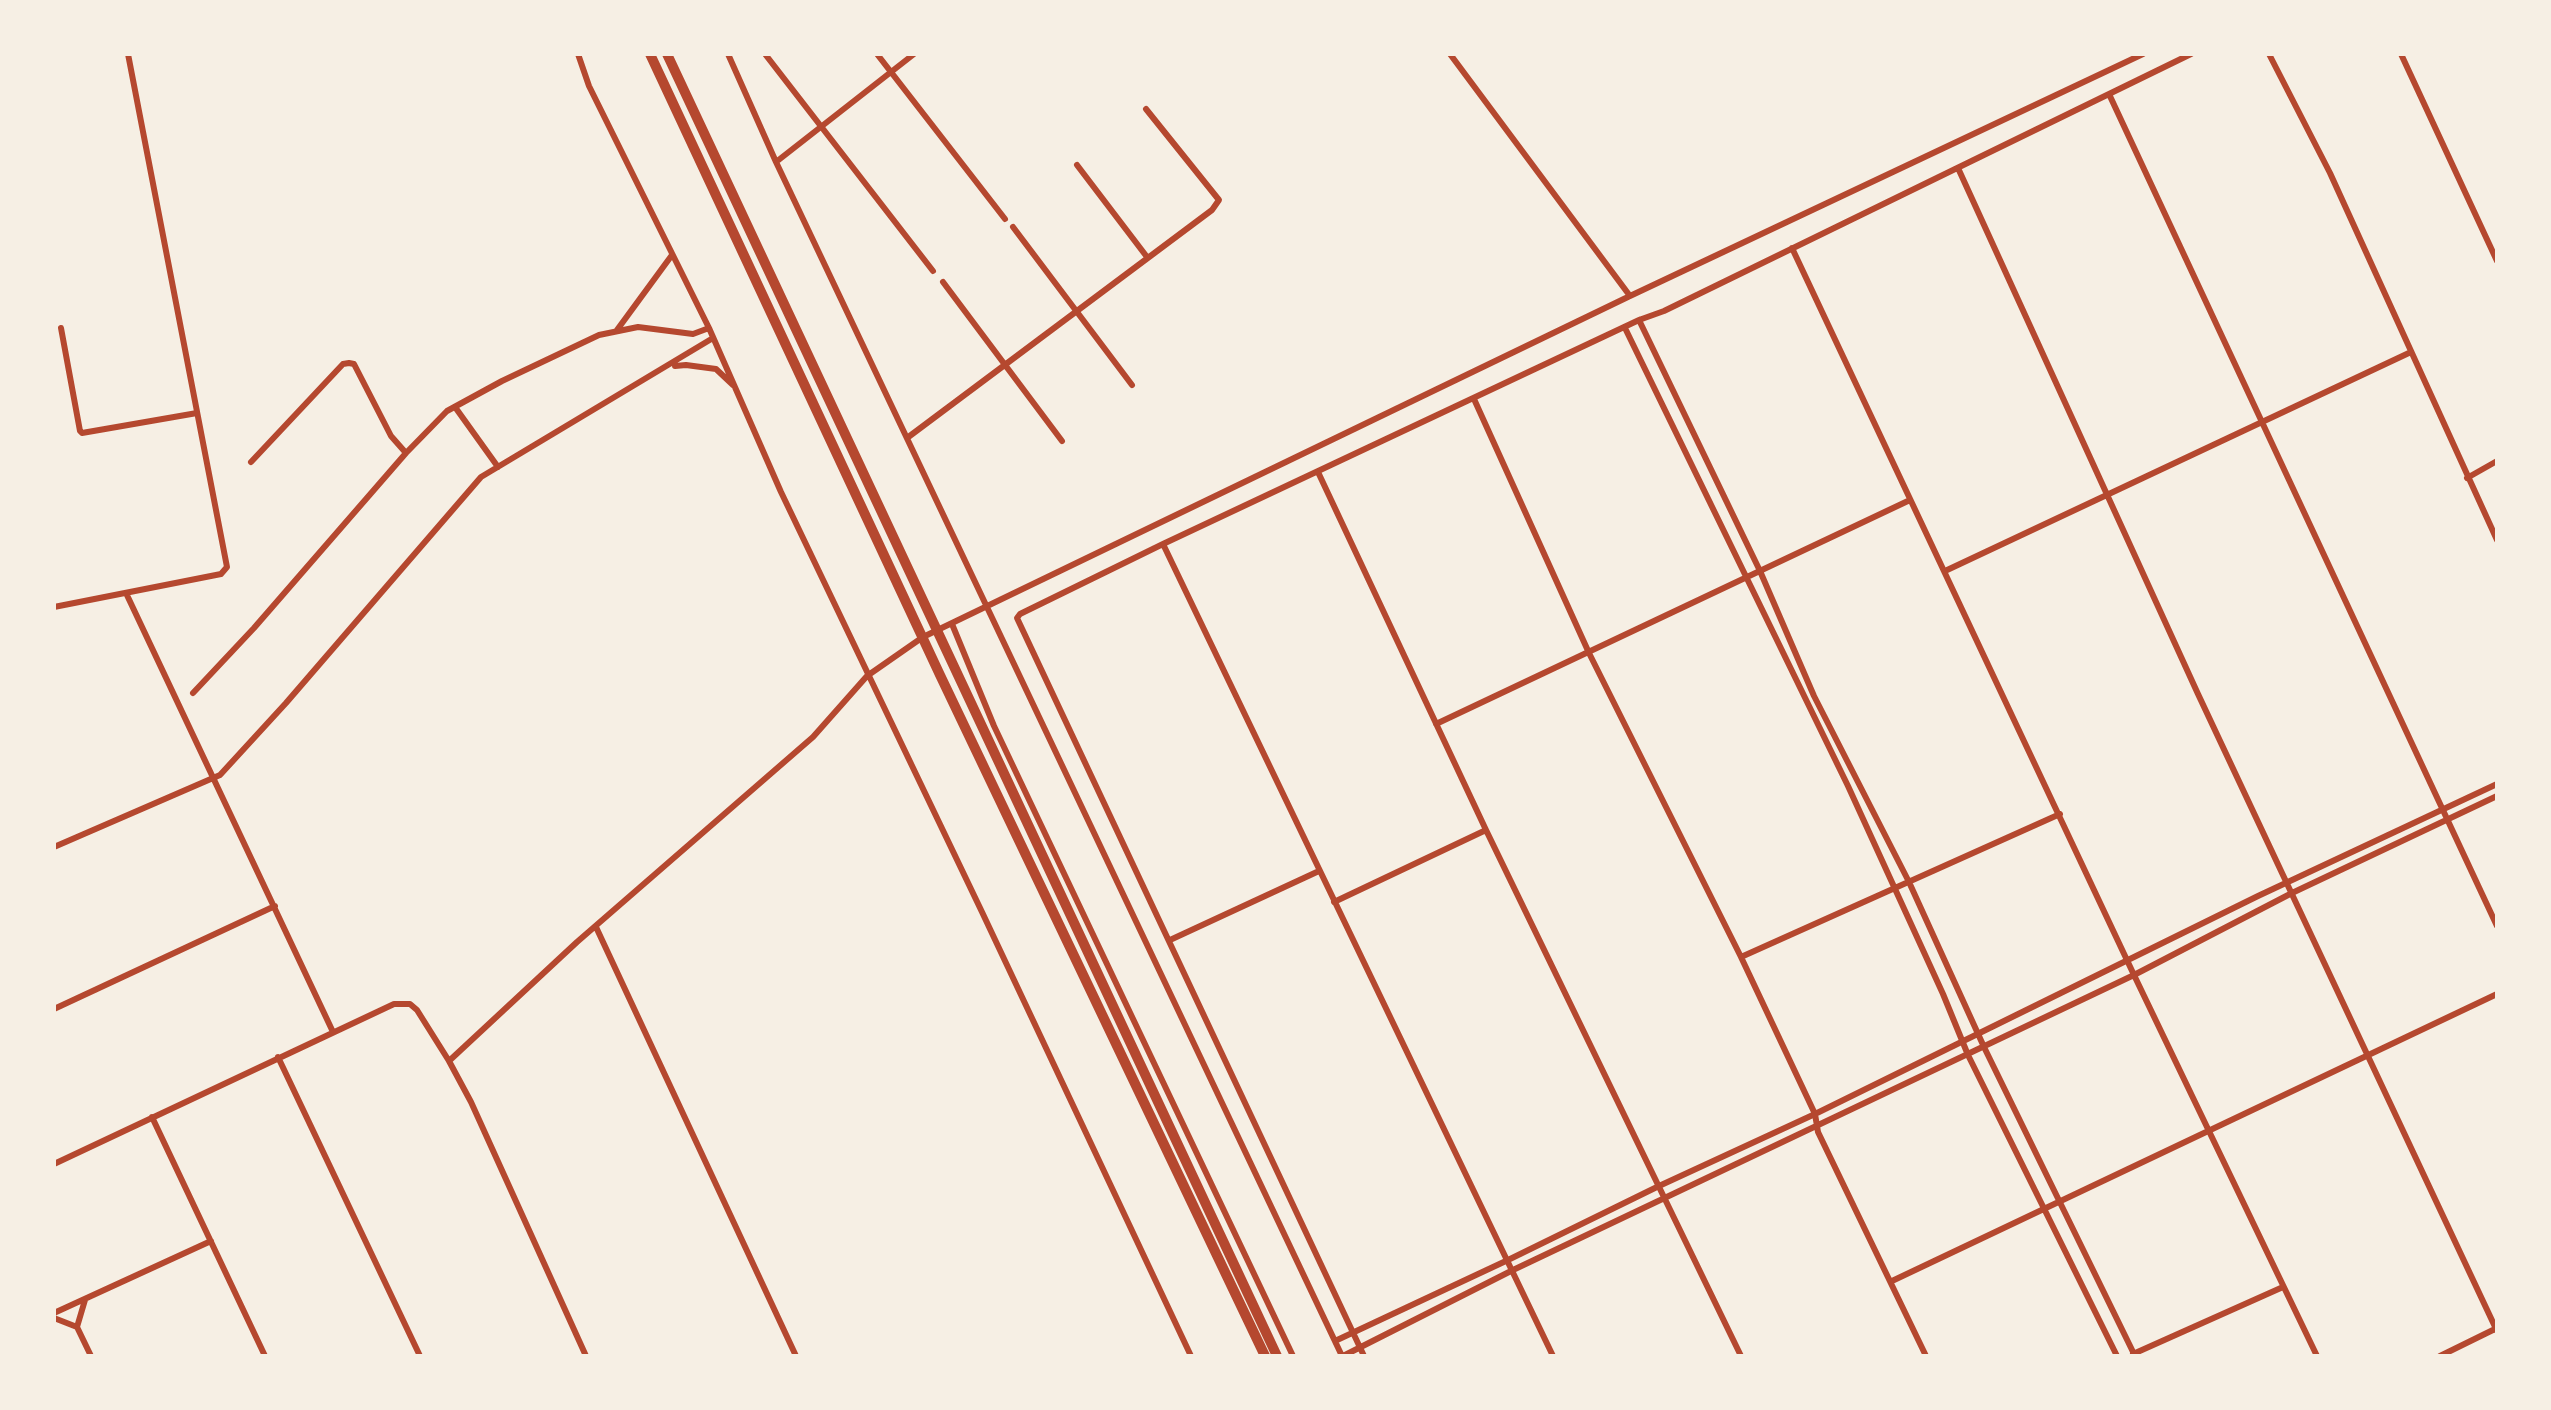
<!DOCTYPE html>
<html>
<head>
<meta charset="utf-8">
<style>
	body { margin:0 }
	#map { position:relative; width:2551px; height:1410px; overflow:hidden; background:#f6efe4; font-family:Spectral,serif }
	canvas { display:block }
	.frame { position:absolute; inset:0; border:56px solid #f6efe4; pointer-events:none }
</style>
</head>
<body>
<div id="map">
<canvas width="2551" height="1410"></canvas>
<div class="frame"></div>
</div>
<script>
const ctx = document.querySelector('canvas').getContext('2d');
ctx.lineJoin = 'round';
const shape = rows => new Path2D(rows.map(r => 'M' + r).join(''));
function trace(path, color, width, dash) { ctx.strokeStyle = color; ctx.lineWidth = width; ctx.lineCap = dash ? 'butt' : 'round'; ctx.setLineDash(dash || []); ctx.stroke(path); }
const minor = shape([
	[578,54,589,86,709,328,781,492,982,912,1191,1356],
	[728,54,776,162,1342,1356],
	[765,54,933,271],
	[877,54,1005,219],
	[1450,54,1630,296],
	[2269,54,2330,173,2497,540],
	[2401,54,2497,261],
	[2109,94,2497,926],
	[776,162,914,54],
	[1077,165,1147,257],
	[1958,168,2198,694,2497,1331],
	[1013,227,1132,385],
	[1792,248,2134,975,2317,1356],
	[943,282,1062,441],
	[1639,320,1760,571,1814,696,1909,882,1984,1047,2135,1356],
	[61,328,80,431,82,433,197,413],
	[1625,328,1848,786,1943,994,1968,1055,2117,1356],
	[617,330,672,255],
	[675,366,686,365,716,369,733,385],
	[1474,399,1589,653,1741,957,1815,1114,1818,1132,1926,1356],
	[455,407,498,467],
	[907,438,1212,210,1219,200,1146,109],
	[251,462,343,364,349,363,354,364,391,436,406,453],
	[1318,472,1486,830,1741,1356],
	[2467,478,2497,461],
	[1163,544,1553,1356],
	[1945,571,2411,352],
	[126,593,333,1032],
	[54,607,221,574,227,567,128,54],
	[952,624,994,726,1293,1356],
	[193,693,254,628,406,453,447,411,502,381,599,335,638,327,693,334,709,328],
	[1436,724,1910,500],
	[54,847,220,775,286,703,481,477,713,338],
	[1334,902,1486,830],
	[596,927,796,1356],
	[1170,940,1319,871],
	[1741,957,2060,814],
	[54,1009,275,906],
	[278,1057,420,1356],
	[449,1061,577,942,813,737,867,676,923,637,1630,296,2143,54],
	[152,1117,265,1356],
	[54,1164,394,1004,410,1004,417,1010,449,1061,471,1102,586,1356],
	[1892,1281,2497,994],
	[85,1300,77,1327,91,1356],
	[54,1313,211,1241],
	[54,1318,77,1327],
	[1335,1341,1508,1260,1659,1186,1815,1114,2258,896,2497,784],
	[2133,1354,2283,1287],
	[1343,1356,1513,1270,2134,975,2292,893,2497,796],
	[1364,1356,1017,618,1020,614,1163,544,1639,320,1664,311,2191,54],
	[2440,1356,2497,1328]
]);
const trunk = shape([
	[650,54,940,675,1265,1356],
	[667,54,1277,1356]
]);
trace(minor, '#b5482f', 6);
trace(trunk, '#b5482f', 10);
</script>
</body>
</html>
